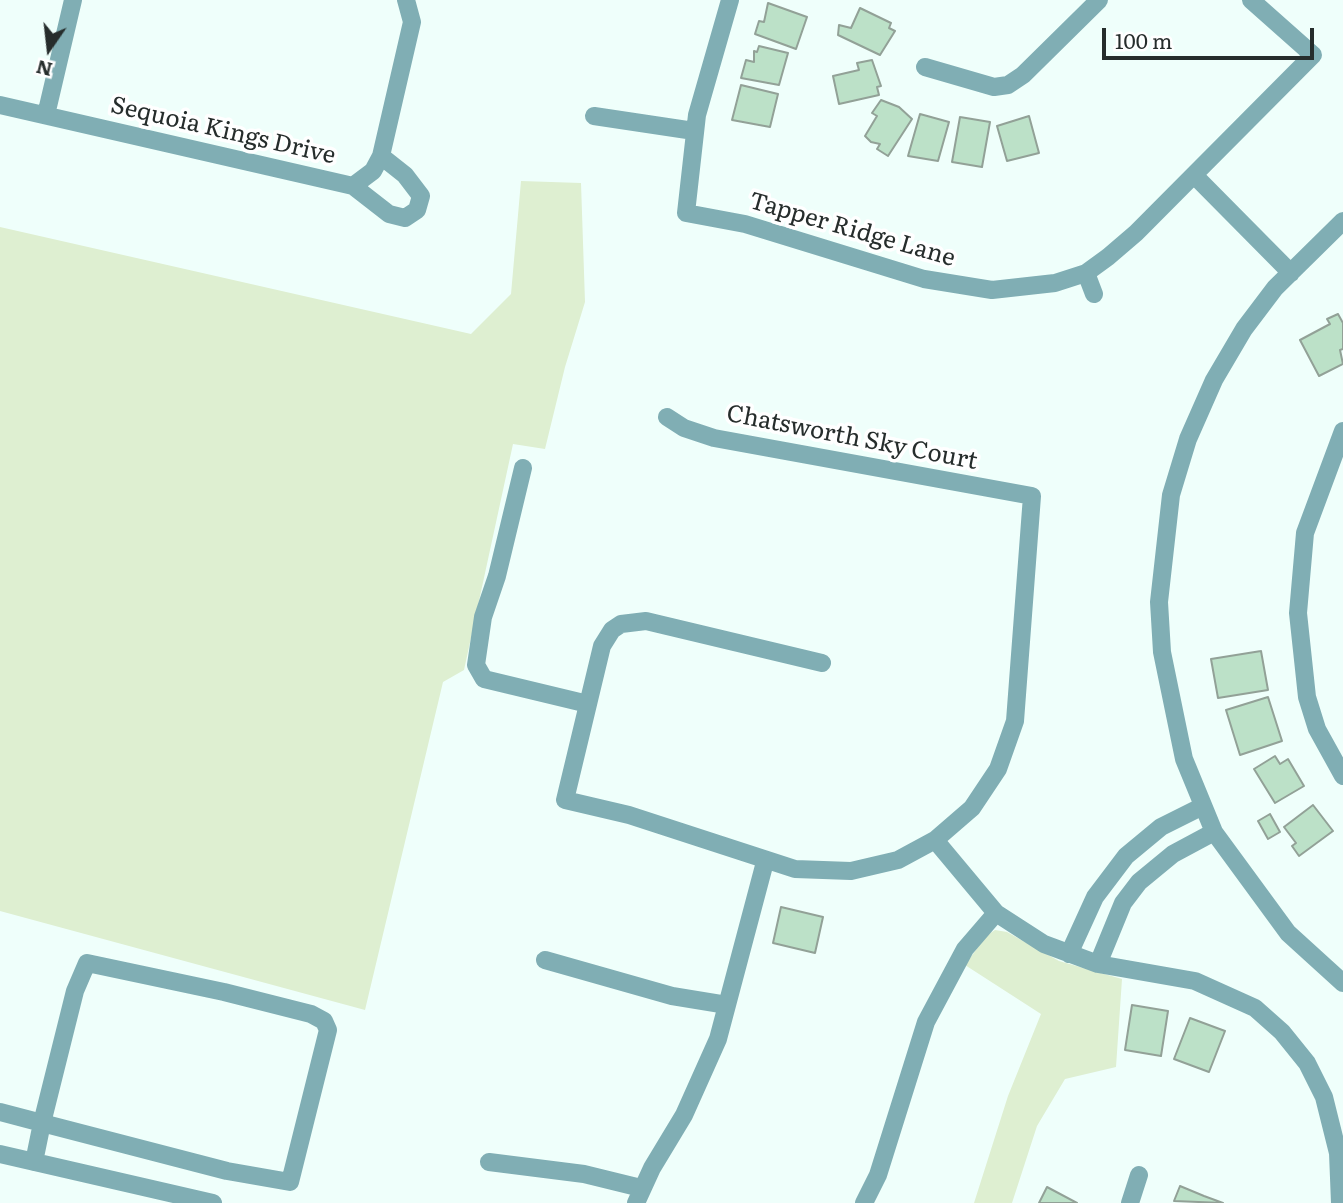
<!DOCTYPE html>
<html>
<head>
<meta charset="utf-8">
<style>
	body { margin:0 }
	#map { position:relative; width:1343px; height:1203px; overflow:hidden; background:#effffb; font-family:Literata,serif }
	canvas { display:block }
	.north { position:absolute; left:14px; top:14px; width:70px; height:70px; -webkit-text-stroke:5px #fff; paint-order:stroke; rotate:194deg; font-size:19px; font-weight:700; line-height:28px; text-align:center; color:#262d2c }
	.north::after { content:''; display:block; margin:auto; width:24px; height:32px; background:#262d2c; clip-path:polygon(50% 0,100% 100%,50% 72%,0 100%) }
	.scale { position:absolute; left:1102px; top:28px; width:212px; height:32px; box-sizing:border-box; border:4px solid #262d2c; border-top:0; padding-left:9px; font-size:21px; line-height:24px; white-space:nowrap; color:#262d2c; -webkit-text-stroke:5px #fff; paint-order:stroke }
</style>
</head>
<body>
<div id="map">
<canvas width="1343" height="1203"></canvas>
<div class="north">N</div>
<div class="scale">100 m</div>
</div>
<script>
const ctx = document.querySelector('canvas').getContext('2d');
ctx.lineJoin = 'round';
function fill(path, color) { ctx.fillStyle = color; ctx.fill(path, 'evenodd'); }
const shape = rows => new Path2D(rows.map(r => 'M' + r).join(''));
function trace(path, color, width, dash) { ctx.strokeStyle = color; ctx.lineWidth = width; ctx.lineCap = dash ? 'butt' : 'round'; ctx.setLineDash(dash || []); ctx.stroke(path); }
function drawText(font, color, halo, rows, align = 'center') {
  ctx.font = font + ' Literata,serif'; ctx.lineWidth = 7; ctx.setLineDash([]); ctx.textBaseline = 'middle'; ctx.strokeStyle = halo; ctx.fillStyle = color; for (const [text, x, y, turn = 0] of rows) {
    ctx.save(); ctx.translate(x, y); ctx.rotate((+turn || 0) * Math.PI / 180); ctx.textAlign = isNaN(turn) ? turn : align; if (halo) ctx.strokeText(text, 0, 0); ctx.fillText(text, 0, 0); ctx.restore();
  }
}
const green = shape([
	[521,181,581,183,585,302,565,367,545,449,513,444,464,670,443,682,365,1010,0,911,0,227,471,334,511,294],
	[995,930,1007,932,1059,961,1122,979,1116,1067,1065,1079,1037,1126,1012,1203,974,1203,1008,1096,1041,1014,965,965,986,936]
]);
const building = shape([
	[768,3,807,17,796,49,755,34,759,21,764,22,768,3],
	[860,8,891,23,889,28,895,31,880,55,838,35,839,25,851,28,860,8],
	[759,46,788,53,779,85,741,78,746,60,754,62,754,51,757,52,759,46],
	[872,60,881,86,877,87,879,95,839,104,833,76,859,70,857,63,872,60],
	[741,85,778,94,770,127,732,120,741,85],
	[881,100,899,107,912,119,888,156,877,149,880,144,871,142,865,136,877,116,872,113,881,100],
	[920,114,949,122,938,161,908,156,920,114],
	[1029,116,1039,153,1007,161,997,126,1029,116],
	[960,117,990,122,982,167,952,162,960,117],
	[1338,314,1343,323,1343,349,1340,350,1343,364,1319,376,1300,340,1330,324,1327,319,1338,314],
	[1261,651,1268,690,1218,698,1211,659,1261,651],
	[1268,697,1282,741,1240,755,1226,710,1268,697],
	[1275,756,1280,764,1288,759,1304,786,1275,803,1254,769,1275,756],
	[1313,805,1333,831,1299,856,1292,846,1296,843,1284,827,1313,805],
	[1270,814,1280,832,1268,839,1258,821,1270,814],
	[781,907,823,917,815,953,773,943,781,907],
	[1132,1005,1168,1011,1161,1056,1125,1050,1132,1005],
	[1190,1018,1225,1031,1209,1072,1174,1059,1190,1018],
	[1180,1186,1204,1196,1223,1203,1174,1201,1180,1186],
	[1047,1187,1077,1203,1039,1203,1047,1187]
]);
const minor = shape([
	[730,0,697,115,686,213,745,224,924,279,992,290,1055,283,1086,273,1108,257,1136,233,1313,55,1251,0],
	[925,67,994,87,1008,85,1023,75,1099,0],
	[0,105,353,186,373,171,381,156,412,22,406,0],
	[46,115,73,0],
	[594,116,694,131],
	[1194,175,1291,273],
	[353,186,389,214,405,218,417,210,421,196,405,175,381,156],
	[1343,221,1275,288,1244,329,1214,380,1188,439,1171,495,1159,602,1162,652,1184,759,1214,832,1288,933,1343,983],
	[1086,273,1094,294],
	[667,417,684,428,714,438,1032,496,1015,721,998,769,972,808,935,840,898,860,851,871,795,869,629,815,565,800,602,646,612,630,621,624,646,621,822,663],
	[1343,431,1305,533,1298,613,1307,697,1317,729,1343,776],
	[523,468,497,576,483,617,476,665,484,679,588,704],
	[935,840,996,913,1044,944,1098,964,1195,981,1255,1008,1282,1032,1307,1063,1324,1097,1338,1153,1340,1203],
	[1069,954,1095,897,1126,856,1161,827,1203,806],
	[545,960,672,996,727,1005],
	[1098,964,1123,903,1139,882,1173,854,1214,832],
	[0,1112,42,1123,227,1171,290,1182,328,1030,324,1021,311,1014,224,992,87,963,75,991,42,1123,34,1162],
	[0,1154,213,1203],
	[489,1162,584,1174,641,1188],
	[636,1203,652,1168,684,1115,718,1039,765,862],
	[864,1203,878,1175,926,1022,965,949,996,913],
	[1130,1203,1139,1175]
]);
const streetNames = [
	["Sequoia Kings Drive",223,131,13],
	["Tapper Ridge Lane",852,230,16],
	["Chatsworth Sky Court",852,438,11]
];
fill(green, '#deefd1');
fill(building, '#bce1c8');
trace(building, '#92a197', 2);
trace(minor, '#80aeb4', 18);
drawText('24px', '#262d2c', '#fff', streetNames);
</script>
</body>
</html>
